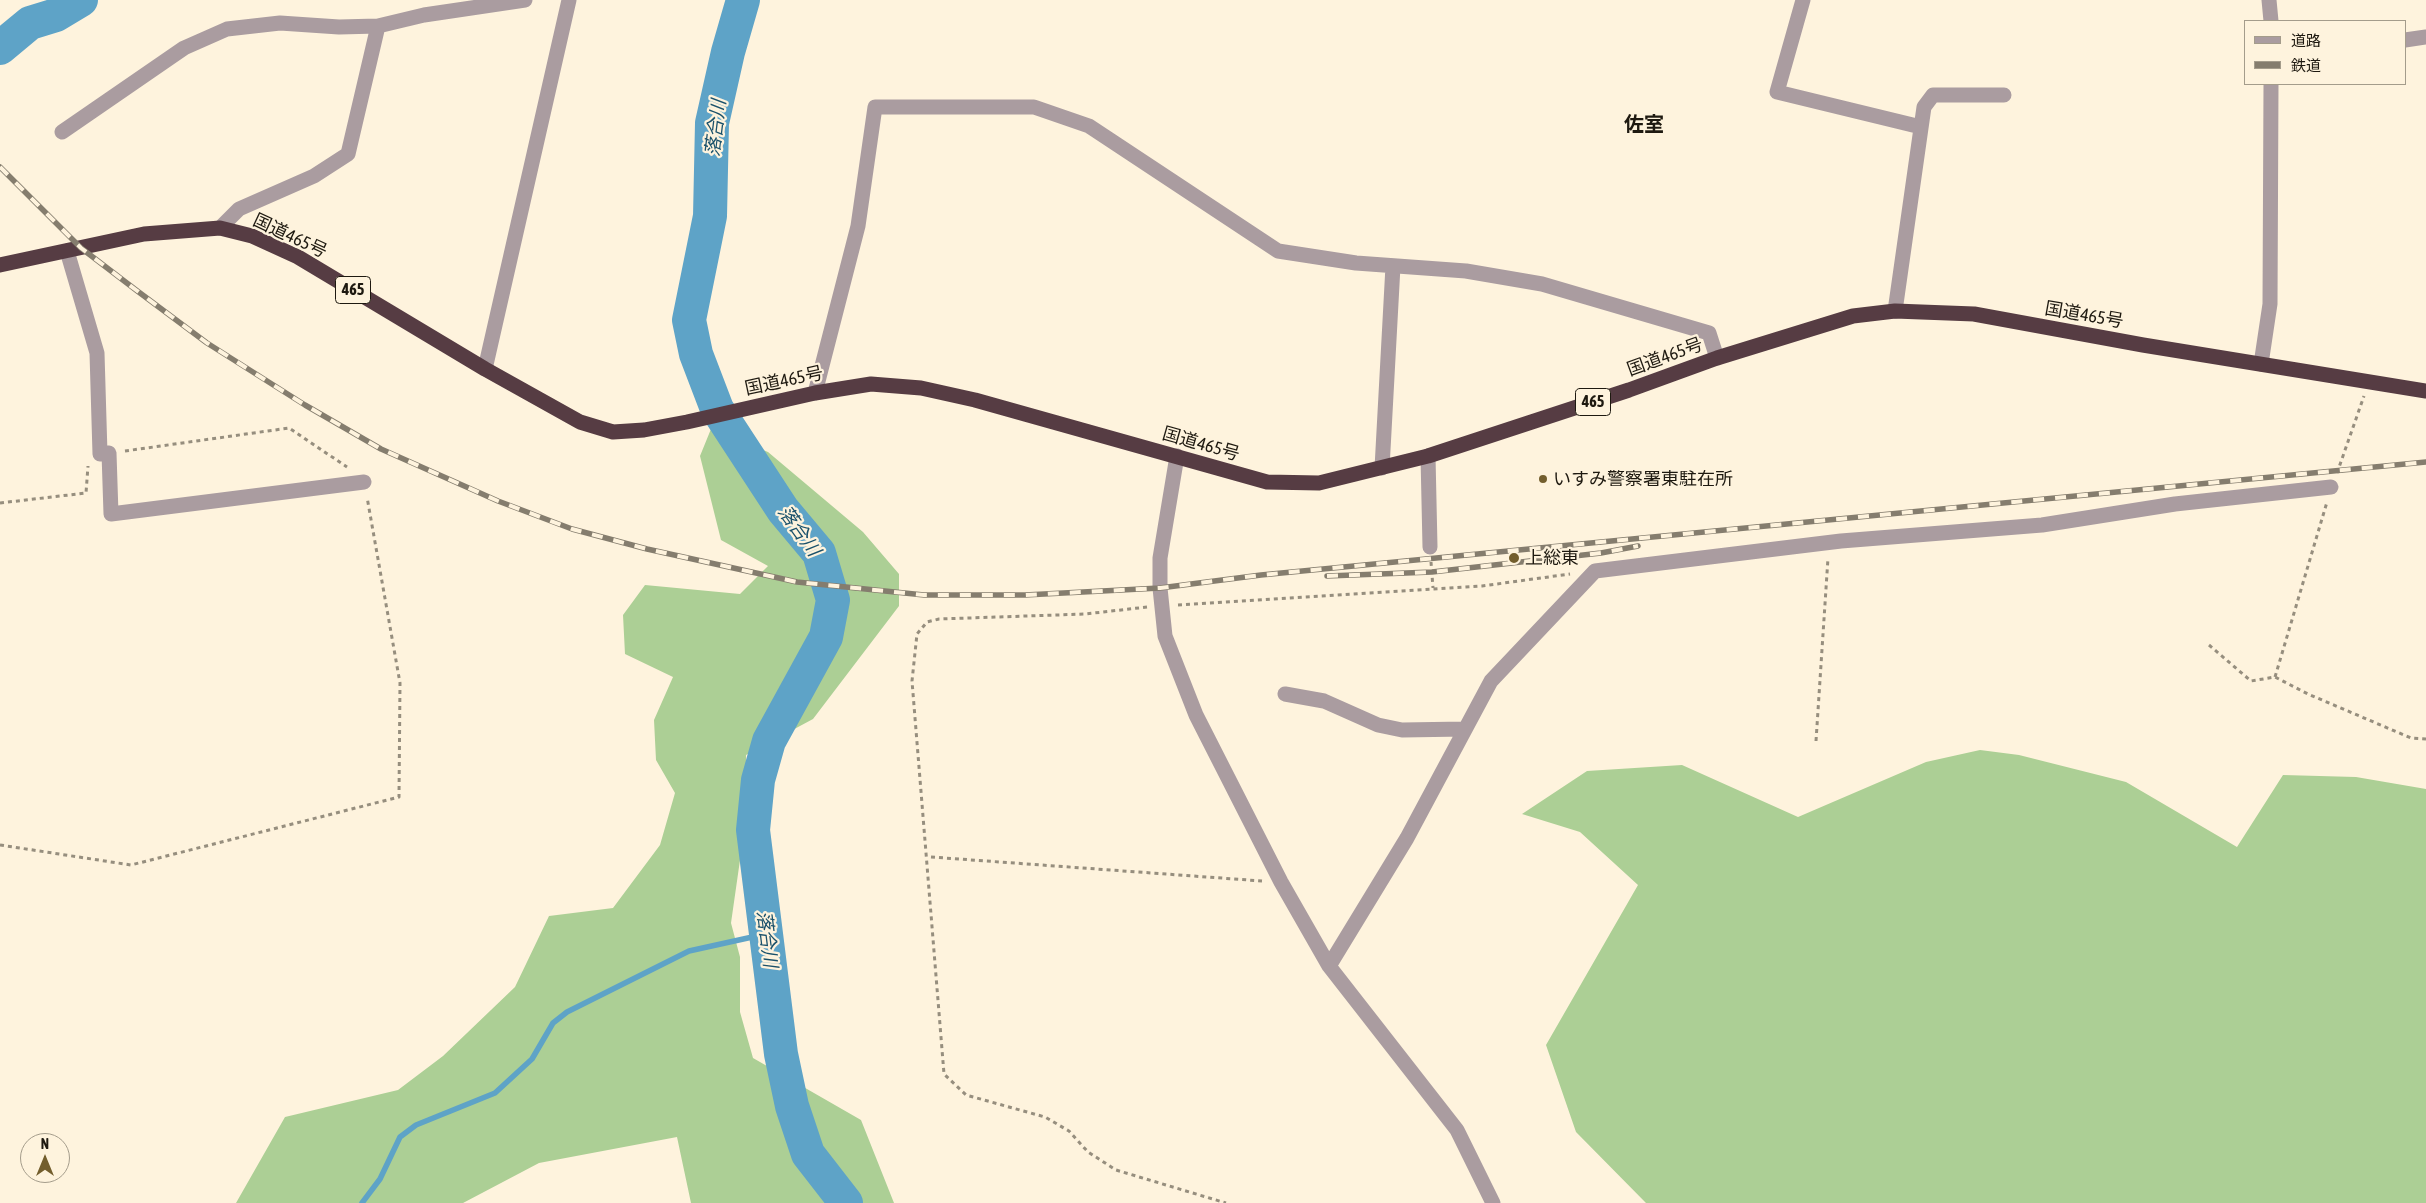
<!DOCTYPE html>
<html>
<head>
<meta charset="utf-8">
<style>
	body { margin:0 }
	#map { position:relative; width:2426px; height:1203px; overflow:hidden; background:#fef3dd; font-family:"Asap Condensed","Noto Sans JP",sans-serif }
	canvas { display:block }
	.legend { position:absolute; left:2244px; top:20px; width:162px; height:65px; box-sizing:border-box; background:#fef3dd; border:1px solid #a49c8b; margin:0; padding:6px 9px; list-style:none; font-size:15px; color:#1e1910 }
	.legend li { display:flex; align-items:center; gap:10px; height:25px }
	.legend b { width:25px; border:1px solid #a49c8b }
	.north { position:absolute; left:20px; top:1133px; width:50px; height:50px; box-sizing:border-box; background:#fef3dd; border:1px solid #a49c8b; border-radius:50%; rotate:0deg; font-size:14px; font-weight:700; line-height:20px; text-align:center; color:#1e1910 }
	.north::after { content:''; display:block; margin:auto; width:18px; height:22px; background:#735e2d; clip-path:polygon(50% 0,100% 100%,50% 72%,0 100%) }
</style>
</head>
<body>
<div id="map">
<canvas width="2426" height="1203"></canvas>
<ul class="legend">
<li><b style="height:6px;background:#aa9ca0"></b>道路</li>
<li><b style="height:6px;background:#857d6e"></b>鉄道</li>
</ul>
<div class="north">N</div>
</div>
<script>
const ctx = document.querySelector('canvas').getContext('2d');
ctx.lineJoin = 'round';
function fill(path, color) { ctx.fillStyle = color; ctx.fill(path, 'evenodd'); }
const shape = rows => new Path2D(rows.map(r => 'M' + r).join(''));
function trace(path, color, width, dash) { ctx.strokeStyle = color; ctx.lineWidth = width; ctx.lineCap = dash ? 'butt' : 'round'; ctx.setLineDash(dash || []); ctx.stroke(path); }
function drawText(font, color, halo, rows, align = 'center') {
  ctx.font = font + ' "Asap Condensed","Noto Sans JP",sans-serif'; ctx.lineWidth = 4.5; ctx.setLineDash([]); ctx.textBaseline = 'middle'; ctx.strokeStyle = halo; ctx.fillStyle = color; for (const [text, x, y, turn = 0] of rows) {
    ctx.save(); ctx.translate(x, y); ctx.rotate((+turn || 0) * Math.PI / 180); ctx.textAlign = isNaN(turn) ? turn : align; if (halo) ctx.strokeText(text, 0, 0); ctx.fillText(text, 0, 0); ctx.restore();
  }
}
const forest = shape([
	[711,429,768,452,863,532,899,574,899,606,813,719,746,755,746,818,731,923,740,957,740,1012,753,1058,861,1120,894,1203,691,1203,677,1137,539,1163,463,1203,236,1203,285,1117,398,1090,443,1056,515,987,549,916,613,908,660,845,675,793,656,760,654,720,673,677,625,654,623,615,645,585,740,594,768,566,721,540,700,456],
	[1980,750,2019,755,2126,782,2237,847,2283,775,2356,777,2426,789,2426,1203,1646,1203,1576,1132,1546,1045,1638,885,1580,832,1522,814,1587,771,1682,765,1798,817,1926,762]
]);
const stream = shape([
	[362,1203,380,1179,400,1137,416,1125,495,1093,532,1059,553,1023,567,1012,689,951,766,934]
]);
const river = shape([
	[743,0,728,52,712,123,710,216,689,320,696,354,717,409,783,510,819,553,833,600,826,637,769,741,758,780,753,830,781,1054,792,1106,808,1154,846,1203],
	[0,48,30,23,56,15,81,0]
]);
const path = shape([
	[125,451,289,428,347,467],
	[2337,473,2364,396],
	[0,503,86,493,88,466],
	[1431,562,1433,588],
	[1178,605,1482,586,1570,574],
	[1147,607,1085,614,939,619,927,622,917,634,912,681,944,1074,966,1095,1045,1117,1069,1131,1088,1152,1116,1170,1226,1203],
	[2209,645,2251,681,2275,677,2308,694,2411,738,2426,739],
	[2275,677,2327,502],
	[1816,741,1828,558],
	[0,845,131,865,399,797,400,683,367,497],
	[931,857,1262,881]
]);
const minor = shape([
	[1803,0,1777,92,1921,127],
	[2269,0,2271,21],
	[2405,40,2426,37],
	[62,132,184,48,227,29,280,23,339,27,378,26,424,15,525,0],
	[220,228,239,209,314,176,348,154,378,26],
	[67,251,97,353,100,454,109,453,111,514,364,482],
	[1895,311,1924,107,1933,95,2004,95],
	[2261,364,2270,304,2271,84],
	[485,369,569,0],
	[815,393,858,226,875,107,1034,107,1089,126,1278,251,1356,263,1466,271,1542,284,1709,333,1717,358],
	[1177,456,1160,558,1160,588,1165,636,1196,715,1281,882,1329,966,1457,1130,1493,1203],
	[1428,456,1430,547],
	[1382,468,1393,266],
	[1285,694,1324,701,1378,725,1402,730,1465,729],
	[1329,966,1407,838,1491,681,1595,571,1841,541,2042,525,2175,504,2331,487]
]);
const highway = shape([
	[0,265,144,234,220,228,252,236,298,257,485,369,580,422,613,432,644,430,687,422,815,393,871,384,921,388,975,400,1267,482,1319,483,1428,456,1629,390,1717,358,1853,316,1895,311,1974,314,2143,345,2426,391]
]);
const rail = shape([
	[0,167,81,248,136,290,207,343,305,405,381,449,498,501,572,529,647,549,797,582,924,595,1025,595,1160,588,1261,575,2426,462],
	[1327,576,1432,572,1601,553,1638,546]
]);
const markers = [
	[1543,479,5,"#735e2d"],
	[1514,558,6,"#735e2d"]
];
const shields = [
	[353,290,35],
	[1593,402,35]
];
const shieldNames = [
	["465",353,290],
	["465",1593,402]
];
const streetNames = [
	["国道465号",290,236,25],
	["国道465号",2084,315,10],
	["国道465号",1665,357,-20],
	["国道465号",784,381,-12],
	["国道465号",1201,444,16]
];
const poiNames = [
	["いすみ警察署東駐在所",1553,479],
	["上総東",1525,558]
];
const waterNames = [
	["落合川",716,128,-83],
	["落合川",799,531,54],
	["落合川",767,939,83]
];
const quarterNames = [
	["佐室",1644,125]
];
fill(forest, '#accf95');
trace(stream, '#5ea3c7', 5.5);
trace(river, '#5ea3c7', 34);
trace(path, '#968e7e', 3, [4, 4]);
trace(minor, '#aa9ca0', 15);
trace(highway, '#563c43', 15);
trace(rail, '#857d6e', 5.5);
trace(rail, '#fef3dd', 4, [11]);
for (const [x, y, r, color] of markers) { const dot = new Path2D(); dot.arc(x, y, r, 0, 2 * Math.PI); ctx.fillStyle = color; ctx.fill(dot); trace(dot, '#fef3dd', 2); }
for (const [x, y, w] of shields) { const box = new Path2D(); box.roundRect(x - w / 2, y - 13.5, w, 27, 4); ctx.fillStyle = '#fef3dd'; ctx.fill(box); trace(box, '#1e1910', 1); }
drawText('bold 16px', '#1e1910', null, shieldNames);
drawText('18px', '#1e1910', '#fef3dd', streetNames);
drawText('18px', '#1e1910', '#fef3dd', poiNames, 'left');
drawText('italic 19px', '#1a516b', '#fef3dd', waterNames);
drawText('bold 20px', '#1e1910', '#fef3dd', quarterNames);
</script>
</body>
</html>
